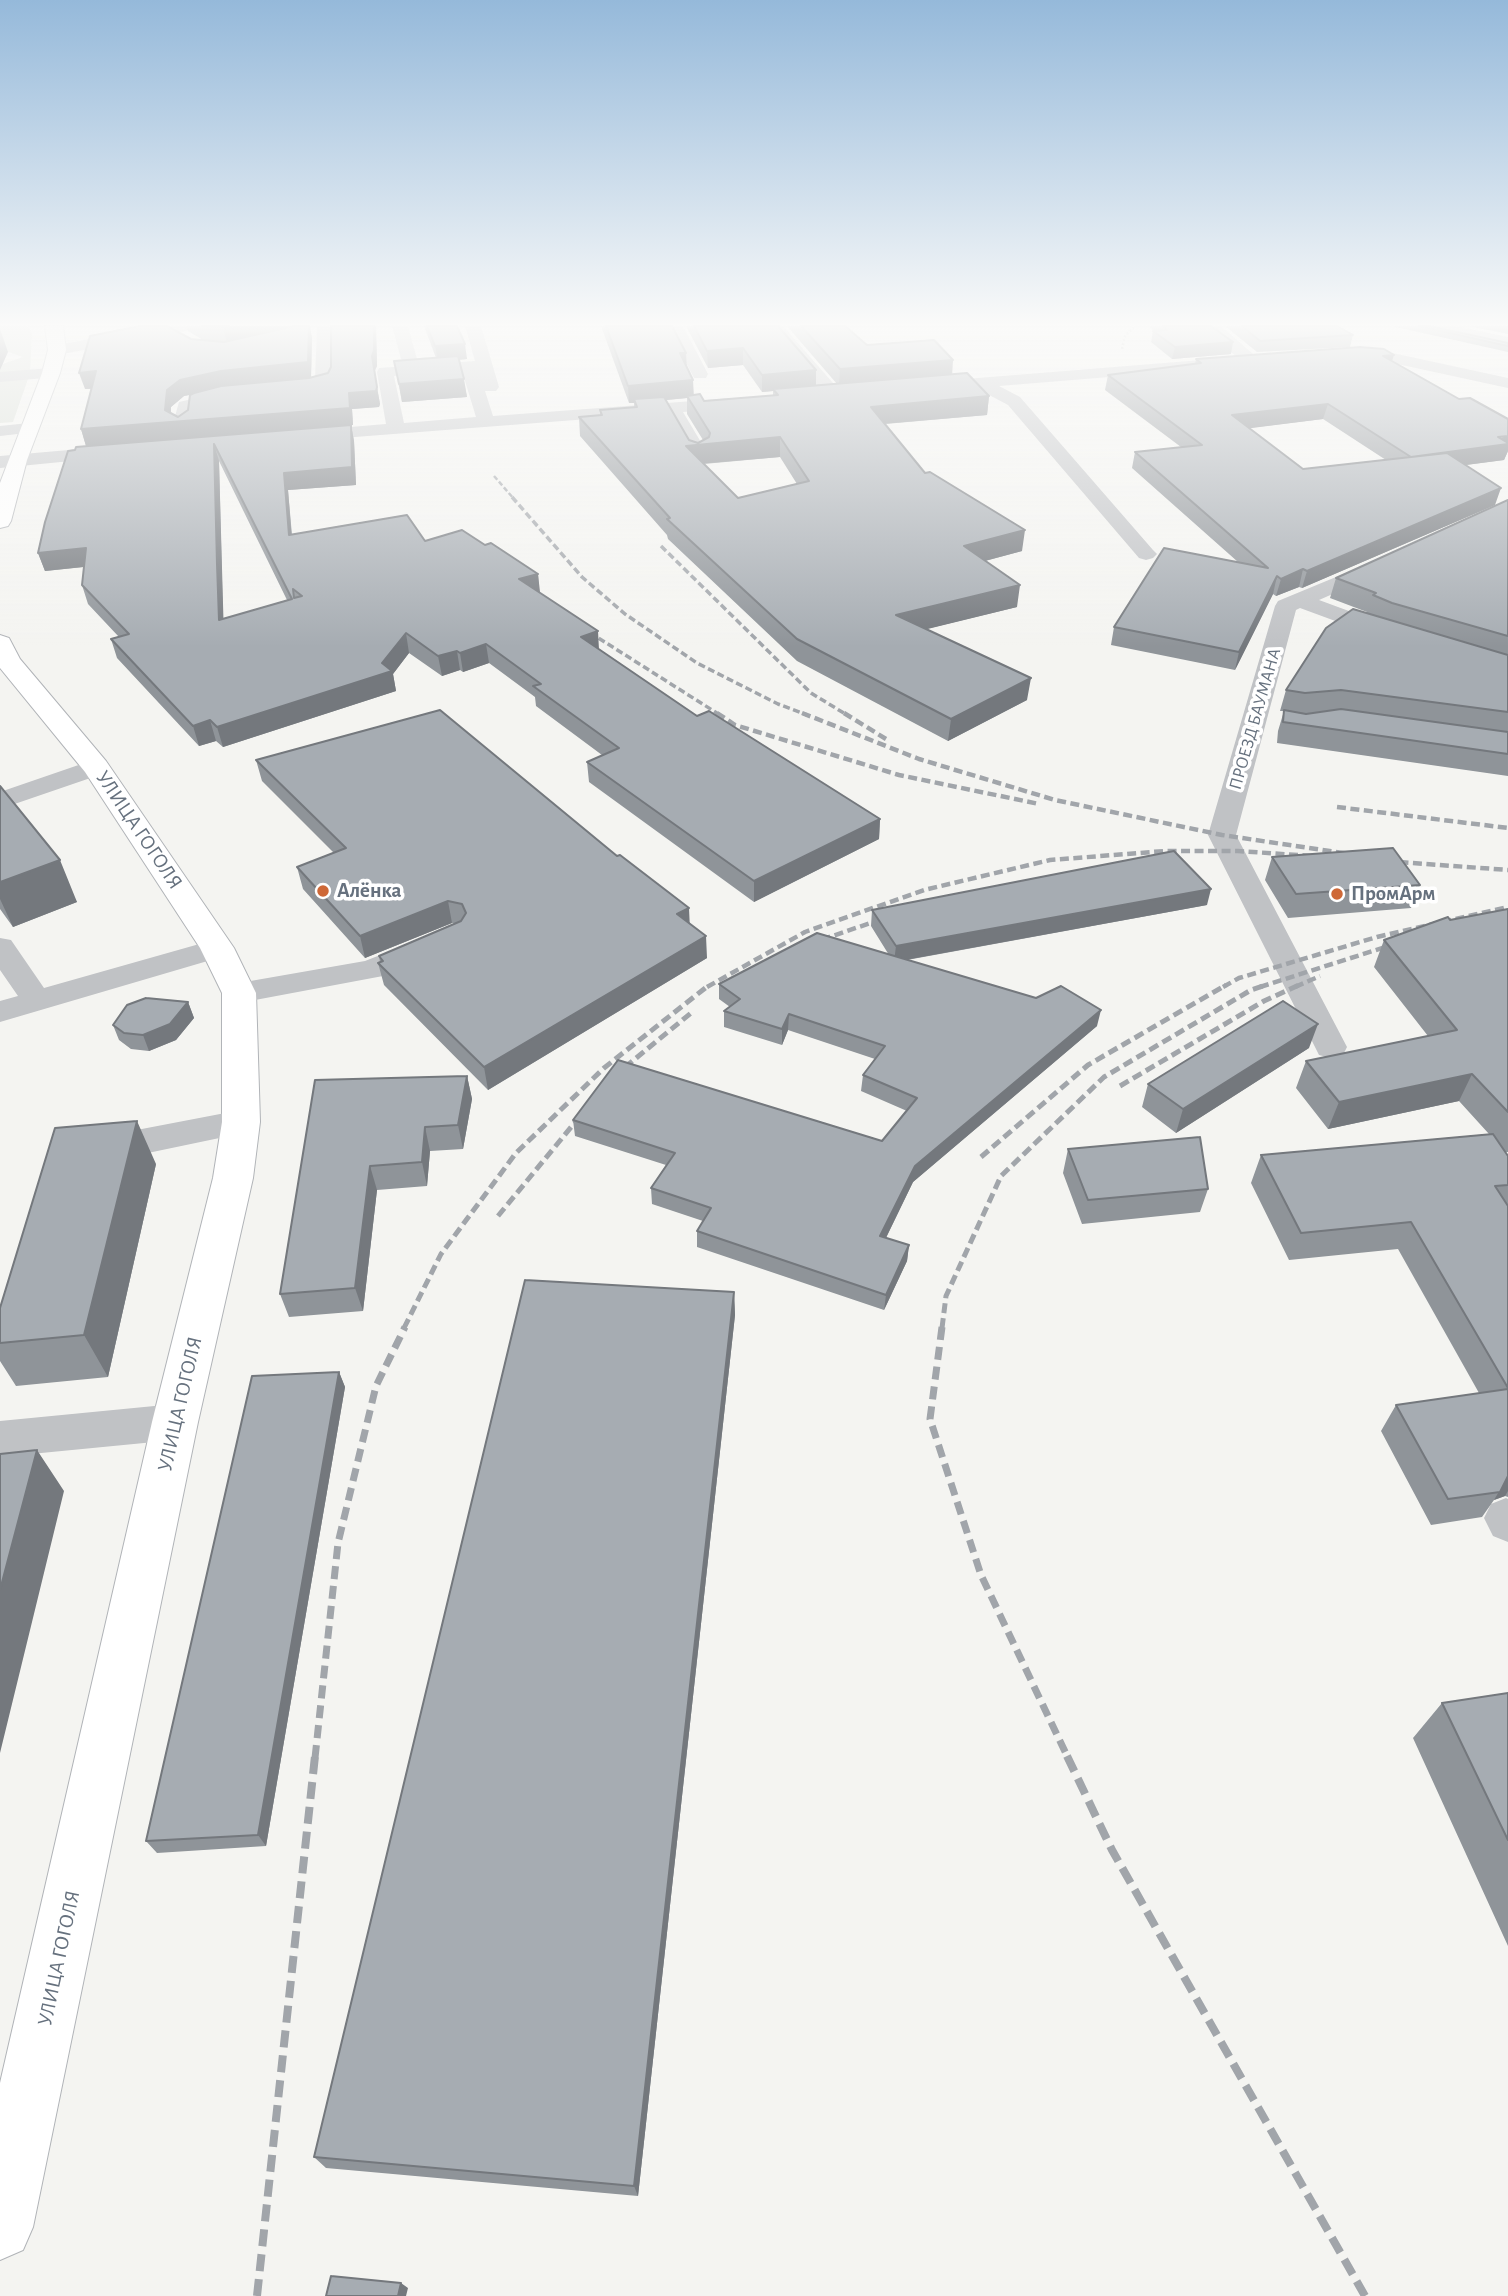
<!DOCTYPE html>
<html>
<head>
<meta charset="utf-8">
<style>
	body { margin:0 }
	canvas { display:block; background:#f4f4f1 }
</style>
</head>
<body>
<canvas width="1508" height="2296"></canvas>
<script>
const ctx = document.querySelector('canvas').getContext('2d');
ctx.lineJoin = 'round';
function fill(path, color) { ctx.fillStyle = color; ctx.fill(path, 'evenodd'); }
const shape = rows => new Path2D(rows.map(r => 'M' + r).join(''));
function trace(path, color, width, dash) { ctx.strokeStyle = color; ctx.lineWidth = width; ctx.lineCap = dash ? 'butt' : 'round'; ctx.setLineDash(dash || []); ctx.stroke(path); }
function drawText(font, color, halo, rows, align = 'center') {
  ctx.font = font + ' "Alegreya Sans",sans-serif'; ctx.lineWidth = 7; ctx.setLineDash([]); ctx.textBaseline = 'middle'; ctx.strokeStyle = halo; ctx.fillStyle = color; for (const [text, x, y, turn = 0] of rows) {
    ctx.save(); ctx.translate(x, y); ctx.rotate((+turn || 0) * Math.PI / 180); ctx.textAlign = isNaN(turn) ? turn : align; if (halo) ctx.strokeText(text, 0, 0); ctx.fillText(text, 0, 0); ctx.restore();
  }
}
const green = shape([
	[0,326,27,326,32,333,30,373,0,376,0,365,23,357,0,349],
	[29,376,13,422,0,423,0,378]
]);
const path = shape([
	[1122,349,1125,336,1135,326]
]);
const minor = shape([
	[160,326,194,326,186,331,57,355,49,350,57,345,160,326],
	[317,326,329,326,331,329,333,381,316,391,281,393,278,389,281,385,315,379,317,326],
	[392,326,408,326,417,359,415,362,403,362,401,359,392,326],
	[465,326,481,326,499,387,496,391,485,391,493,416,733,398,742,403,733,408,683,412,708,454,699,460,692,458,666,413,303,441,294,436,303,431,386,424,377,372,379,368,475,361,465,326],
	[462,371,476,417,404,423,394,376,462,371],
	[667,326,683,326,708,374,706,378,694,378,667,326],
	[767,326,783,326,840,391,843,395,840,399,828,399,767,326],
	[1198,326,1221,326,1260,360,1258,364,1246,364,1198,326],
	[1425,326,1455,326,1508,337,1508,347,1427,329,1425,326],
	[1347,350,1388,352,1508,378,1508,388,1388,362,1341,358,1339,355,1341,352,1347,350],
	[1214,359,1222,364,1220,368,999,386,1020,397,1153,550,1157,554,1153,558,1146,560,1139,558,1008,405,976,388,928,392,919,387,928,382,1214,359],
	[51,368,57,369,59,373,57,377,0,382,0,372,51,368],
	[235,389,244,394,241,398,193,409,187,431,181,432,172,427,179,402,235,389],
	[29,423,38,428,35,432,0,436,0,426,29,423],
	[115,446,124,452,122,456,0,468,0,456,115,446],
	[1377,560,1385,561,1388,566,1385,571,1319,600,1395,628,1398,633,1395,638,1387,640,1300,608,1296,610,1236,835,1347,1047,1343,1055,1331,1058,1319,1055,1315,1047,1208,835,1275,606,1278,601,1377,560],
	[96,759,105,761,109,767,105,773,0,809,0,792,96,759],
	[0,938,11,940,44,988,217,939,228,941,232,948,228,955,0,1022,0,1001,18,996,0,970,0,938],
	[421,939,432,941,436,948,432,955,383,976,239,1003,228,1000,223,993,228,986,239,983,365,961,421,939],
	[241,1110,253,1113,258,1122,253,1131,100,1163,88,1159,82,1150,88,1141,100,1137,241,1110],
	[175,1404,190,1410,196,1422,190,1434,175,1440,0,1457,0,1421,175,1404],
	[1506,1498,1508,1499,1508,1542,1493,1536,1484,1518,1491,1504,1506,1498]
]);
const major = shape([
	[45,326,63,326,66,350,60,373,27,460,11,521,8,526,0,528,0,483,42,373,48,350,45,326],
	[0,635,9,638,20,659,106,761,234,948,256,993,260,1122,253,1178,198,1422,33,2227,23,2250,0,2260,0,2083,152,1422,213,1178,222,1122,222,993,200,948,85,772,0,668,0,635]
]);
const railFar5 = shape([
	[494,476,514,499]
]);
const railFar4 = shape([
	[512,497,582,577,625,614,697,663,778,704,807,715],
	[661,546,811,693,847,715],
	[581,627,720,715]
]);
const railFar3 = shape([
	[717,713,735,725,899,775,1039,804],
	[802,713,919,759,1055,800,1222,835,1356,855],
	[844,713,886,739],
	[1337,807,1508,828],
	[1386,861,1508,870],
	[809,944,888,917],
	[707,987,805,932,924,890,1050,860,1165,851,1238,851,1312,856],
	[1223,987,1239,978,1377,937,1508,907],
	[1260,987,1401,942],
	[1295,987,1320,976]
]);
const railFar2 = shape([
	[613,1077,691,1013],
	[1120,1086,1264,1001,1299,985],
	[981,1157,1088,1065,1226,985],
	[498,1216,586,1109],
	[404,1328,441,1254,516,1153,604,1068,709,985],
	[942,1328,946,1296,1001,1176,1104,1077,1251,990,1266,985]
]);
const railFar1 = shape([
	[942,1327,930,1419,981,1575,1068,1758],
	[315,1758,338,1543,376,1386,405,1327]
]);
const rail = shape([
	[1067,1756,1112,1850,1365,2296],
	[257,2296,315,1756]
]);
const wall = shape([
	[186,326,310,326,312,338,311,377,328,373,331,367,331,326,376,326,377,366,374,372,380,404,379,407,352,409,353,425,351,425,354,441,356,485,288,490,292,535,485,545,538,574,539,592,599,649,697,716,880,819,879,839,754,902,589,782,587,762,602,755,536,706,535,697,489,663,463,672,460,670,442,676,409,653,393,674,396,691,223,747,216,741,199,746,117,658,111,639,119,637,88,604,82,585,84,567,45,571,38,553,75,450,86,446,81,429,91,389,85,389,191,339,203,340,188,331],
	[190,395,188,410,178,417,171,413,171,407,184,396],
	[219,461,287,600,223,619],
	[424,326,457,326,467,359,459,360,467,397,402,402,394,361,436,358],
	[601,326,672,326,687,367,693,395,704,401,773,396,773,391,762,392,743,365,708,368,686,326,778,326,816,385,837,384,787,326,845,326,867,345,952,374,989,396,987,415,885,424,925,473,1022,551,985,561,1017,607,926,629,1027,700,948,741,797,661,668,539,667,535,580,436,579,417,600,415,600,410,634,407,634,403,629,403],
	[687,398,687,414,703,440,698,443,689,440,666,400],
	[780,457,797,484,738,498,704,464],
	[1149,326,1211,326,1231,354,1172,359,1151,342,1153,331,1154,331],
	[1225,326,1337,326,1353,335,1350,347,1257,352],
	[1391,326,1429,326,1508,343,1508,352],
	[1468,326,1508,326,1508,334],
	[1196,359,1392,361,1508,451,1504,460,1465,465,1495,505,1302,588,1299,587,1276,596,1273,594,1235,670,1111,645,1114,627,1238,562,1132,468,1135,452,1181,447,1105,390,1108,375,1195,364],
	[1323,419,1386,460,1303,469,1249,428],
	[1508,500,1508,776,1277,743,1278,731,1284,711,1280,711,1286,690,1367,613,1367,612,1330,598,1336,578],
	[256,760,690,923,707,958,488,1090,384,985,378,963,380,962,379,956,456,923,452,923,365,958,303,889,297,867,334,853,262,781],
	[0,786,77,902,13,927,0,909],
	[1272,857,1420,885,1411,908,1288,918,1265,880],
	[1207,905,907,960,1097,1026,913,1182,886,1238,909,1245,907,1261,884,1310,697,1247,697,1231,703,1221,652,1204,651,1188,666,1165,575,1136,573,1120,882,1141,907,1111,861,1091,863,1075,875,1059,788,1030,782,1045,724,1027,724,1011,730,1007,719,999,719,984,889,955,871,926,872,910],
	[1508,909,1508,1152,1505,1152,1508,1156,1508,1497,1505,1496,1494,1500,1482,1517,1431,1525,1381,1431,1396,1405,1479,1393,1398,1249,1289,1260,1251,1183,1261,1155,1489,1134,1459,1101,1328,1129,1296,1088,1306,1061,1428,1036,1374,967,1384,940,1450,920],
	[188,1002,194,1018,176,1040,149,1051,131,1049,119,1040,113,1025],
	[1309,1048,1176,1133,1142,1107,1148,1084],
	[467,1076,472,1099,463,1149,430,1151,427,1186,377,1190,363,1311,289,1317,280,1294,315,1080],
	[1068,1149,1208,1189,1200,1212,1082,1224,1063,1173],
	[156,1164,108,1377,16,1386,0,1361,0,1308],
	[734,1292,735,1315,638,2196,326,2168,314,2157],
	[339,1372,345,1387,266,1846,157,1853,146,1841],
	[1508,1693,1508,1946,1413,1738,1442,1703]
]);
const shadedWall = shape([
	[229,326,302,326,227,343,223,327],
	[309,326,312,338,311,379,225,387,184,396,171,407,170,422,377,387,380,404,379,407,352,409,353,425,351,425,354,441,356,485,288,490,293,553,289,535,284,473,351,425,86,446,81,429,165,410,167,390,180,380],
	[374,326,376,326,377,366,374,372,372,356],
	[0,329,8,352,0,370],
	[1233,342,1231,354,1172,359,1175,347],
	[465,344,467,359,438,361,435,346],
	[743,348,743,365,708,368,707,351],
	[680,353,686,353,687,370],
	[1394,355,1389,370,1383,356],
	[953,360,952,377,839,386,840,369],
	[816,370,816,388,773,389,773,391,762,392,762,375],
	[96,371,101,388,85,389,79,373],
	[464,379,467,397,402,402,399,384],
	[693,380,694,398,687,396,687,398,635,403,634,399,634,403,629,403,628,386],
	[989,396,987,415,870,425,871,407],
	[1328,404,1323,419,1228,431,1232,415],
	[1508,436,1508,451,1504,460,1405,473,1411,457],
	[780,437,780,457,686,465,686,446],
	[214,444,219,461,224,639,219,620],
	[1501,488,1495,505,1302,588,1307,571],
	[1025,530,1022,551,962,567,964,546],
	[86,548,92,566,45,571,38,553],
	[1303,569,1299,587,1276,596,1281,579],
	[538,574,540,592,521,598,519,579],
	[1277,576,1273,594,1235,670,1239,652],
	[1020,585,1017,607,895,637,896,615],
	[598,631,599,650,581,637],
	[406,633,409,653,393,674,396,691,223,747,217,727,382,663],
	[486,644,489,663,463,672,460,653],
	[457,651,460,670,442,676,438,656],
	[1031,678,1027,700,948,741,951,719],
	[210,720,216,741,199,746,193,726],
	[880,819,879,839,754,902,754,881],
	[60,860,77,902,13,927,0,899,0,882],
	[1211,889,1207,905,894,962,896,946],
	[448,901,452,923,365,958,360,936],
	[689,908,690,930,677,914],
	[706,936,707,958,488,1090,484,1067],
	[188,1002,194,1018,176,1040,149,1051,143,1035],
	[1101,1010,1097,1026,913,1182,879,1252,880,1236,915,1166],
	[789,1014,788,1030,782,1045,782,1029],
	[1318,1024,1309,1048,1176,1133,1183,1109],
	[1472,1074,1459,1101,1328,1129,1339,1102],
	[467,1076,472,1099,463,1149,458,1125],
	[137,1121,156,1164,108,1377,84,1335],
	[425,1127,430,1151,427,1186,422,1162],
	[370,1166,377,1190,363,1311,355,1288],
	[909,1245,907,1261,884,1310,886,1295],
	[734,1292,735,1315,638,2196,634,2186],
	[339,1372,345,1387,266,1846,258,1835],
	[37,1450,64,1491,0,1753,0,1590],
	[1508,1476,1508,1491,1505,1496,1494,1500],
	[401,2283,408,2288,406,2296,398,2296]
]);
const building = shape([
	[140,326,167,326,191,339,224,342,294,326,309,326,308,362,221,371,180,380,167,390,165,410,178,417,188,410,190,395,194,393,221,386,309,378,328,373,331,367,331,326,374,326,374,350,372,356,377,387,376,391,349,393,350,408,81,429,96,371,79,373,90,336,140,326],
	[202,326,229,326,223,327,202,326],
	[427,326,457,326,465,344,435,346,427,326],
	[606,326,672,326,686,353,680,353,693,380,628,386,606,326],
	[694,326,778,326,816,370,762,375,743,348,707,351,694,326],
	[801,326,845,326,867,345,934,340,953,360,840,369,801,326],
	[1163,326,1211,326,1233,342,1175,347,1153,331,1167,330,1163,326],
	[1242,326,1337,326,1353,335,1260,341,1242,326],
	[1419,326,1429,326,1508,343,1508,346,1419,326],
	[1360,347,1384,349,1394,355,1383,356,1459,399,1470,398,1508,419,1508,436,1498,437,1508,443,1508,444,1411,457,1328,404,1232,415,1303,469,1447,453,1501,488,1307,571,1303,569,1281,579,1277,576,1239,652,1114,627,1164,548,1268,568,1135,452,1202,445,1108,375,1201,363,1196,359,1360,347],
	[458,356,464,379,399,384,394,361,458,356],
	[967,373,989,396,871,407,925,473,930,472,1025,530,964,546,1020,585,896,615,1031,678,951,719,797,639,667,519,670,518,579,417,602,415,600,410,637,407,634,399,664,397,689,440,698,443,709,437,710,433,687,396,700,394,704,401,778,395,773,389,967,373],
	[780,437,809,481,738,498,686,446,780,437],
	[351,425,352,467,284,473,289,535,407,515,425,541,462,530,485,545,491,543,538,574,519,579,598,631,581,637,697,716,709,711,880,819,754,881,587,762,619,748,533,686,541,684,486,644,460,653,457,651,438,656,406,633,382,663,392,671,217,727,210,720,193,726,111,639,129,634,82,585,86,548,38,553,45,522,68,451,75,450,76,447,351,425],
	[214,444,292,599,219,620,217,564,214,444],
	[293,589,302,596,294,598,293,589],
	[1508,500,1508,636,1392,603,1373,595,1376,593,1336,578,1508,500],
	[1353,609,1508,655,1508,712,1341,690,1305,693,1286,690,1326,628,1353,609],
	[1341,709,1508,732,1508,754,1283,722,1284,710,1306,714,1341,709],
	[440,710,617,856,620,855,689,908,677,914,706,936,484,1067,378,963,383,961,379,956,461,921,466,913,462,904,448,901,360,936,297,867,346,848,256,760,440,710],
	[0,786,60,860,0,882,0,786],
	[1393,848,1420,885,1296,894,1272,857,1393,848],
	[1174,851,1211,889,896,946,872,910,1174,851],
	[1508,909,1508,1112,1472,1074,1339,1102,1306,1061,1457,1030,1384,940,1448,917,1450,920,1508,909],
	[817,933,1036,998,1061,986,1101,1010,915,1166,880,1236,909,1245,886,1295,697,1231,711,1208,651,1188,675,1153,573,1120,618,1060,882,1141,917,1098,863,1075,885,1046,789,1014,782,1029,724,1011,740,999,719,984,817,933],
	[146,998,188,1002,170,1024,143,1035,124,1033,113,1025,127,1005,146,998],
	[1283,1001,1318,1024,1183,1109,1148,1084,1283,1001],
	[467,1076,458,1125,425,1127,422,1162,370,1166,355,1288,280,1294,315,1080,467,1076],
	[137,1121,84,1335,0,1343,0,1308,55,1128,137,1121],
	[1493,1134,1508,1156,1508,1185,1495,1186,1508,1206,1508,1388,1411,1222,1301,1233,1261,1155,1493,1134],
	[1200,1137,1208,1189,1088,1200,1068,1149,1200,1137],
	[525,1280,734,1292,634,2186,314,2157,525,1280],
	[339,1372,258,1835,146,1841,252,1376,339,1372],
	[1508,1389,1508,1476,1500,1492,1448,1499,1396,1405,1508,1389],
	[37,1450,0,1590,0,1454,37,1450],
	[1508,1693,1508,1840,1442,1703,1508,1693],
	[331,2276,401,2283,398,2296,326,2296,331,2276]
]);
const markers = [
	[323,891,7,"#ce6837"],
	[1337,894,7,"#ce6837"]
];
const farStreetnames = [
	["ПРОЕЗД БАУМАНА",1255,719,-74]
];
const streetNames = [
	["УЛИЦА ГОГОЛЯ",139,830,56],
	["УЛИЦА ГОГОЛЯ",180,1404,-77],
	["УЛИЦА ГОГОЛЯ",59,1958,-78]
];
const poiNames = [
	["Алёнка",337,891],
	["ПромАрм",1351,894]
];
fill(green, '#d5dad2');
trace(major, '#b1b4b8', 2);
trace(path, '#b7b9bc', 2.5, [2, 2]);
fill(minor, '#c0c2c5');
fill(major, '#fff');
trace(railFar5, '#a1a5aa', 2.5, [5, 2.5]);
trace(railFar4, '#a1a5aa', 3.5, [7, 3.5]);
trace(railFar3, '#a1a5aa', 4.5, [9, 4.5]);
trace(railFar2, '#a1a5aa', 5, [10, 5]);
trace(railFar1, '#a1a5aa', 7, [13, 7]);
trace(rail, '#a1a5aa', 8, [17, 8]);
fill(wall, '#8f9499');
fill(shadedWall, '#74787d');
fill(building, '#a6acb2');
trace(building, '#74787d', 2);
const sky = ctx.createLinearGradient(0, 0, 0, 647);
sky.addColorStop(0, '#95b9da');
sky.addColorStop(0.5, '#fafaf9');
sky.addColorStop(1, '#fafaf900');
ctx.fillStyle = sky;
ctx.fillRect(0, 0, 1508, 647);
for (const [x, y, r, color] of markers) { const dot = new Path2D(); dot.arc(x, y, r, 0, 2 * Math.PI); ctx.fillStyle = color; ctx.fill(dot); trace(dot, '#fff', 2.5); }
drawText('18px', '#66717e', '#fff', farStreetnames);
drawText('21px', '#66717e', '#fff', streetNames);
drawText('bold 21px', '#66717e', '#fff', poiNames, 'left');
</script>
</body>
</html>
